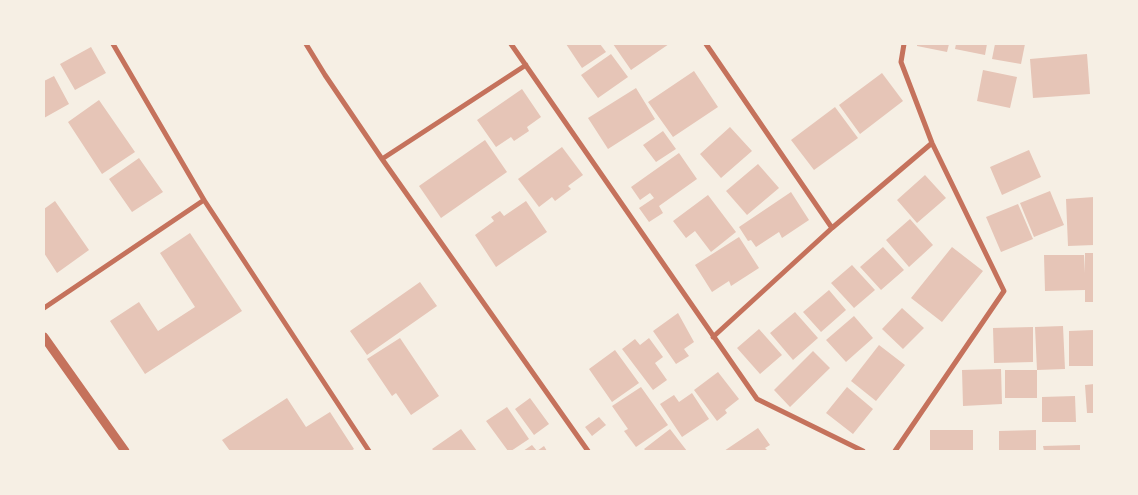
<!DOCTYPE html>
<html>
<head>
<meta charset="utf-8">
<style>
	body { margin:0 }
	#map { position:relative; width:1138px; height:495px; overflow:hidden; background:#f6efe4; font-family:"Nunito Sans",sans-serif }
	canvas { display:block }
	.frame { position:absolute; inset:0; border:45px solid #f6efe4; pointer-events:none }
</style>
</head>
<body>
<div id="map">
<canvas width="1138" height="495"></canvas>
<div class="frame"></div>
</div>
<script>
const ctx = document.querySelector('canvas').getContext('2d');
ctx.lineJoin = 'round';
function fill(path, color) { ctx.fillStyle = color; ctx.fill(path, 'evenodd'); }
const shape = rows => new Path2D(rows.map(r => 'M' + r).join(''));
function trace(path, color, width, dash) { ctx.strokeStyle = color; ctx.lineWidth = width; ctx.lineCap = dash ? 'butt' : 'round'; ctx.setLineDash(dash || []); ctx.stroke(path); }
const building = shape([
	[566,44,600,44,606,52,582,68],
	[613,44,669,44,631,70],
	[917,44,949,44,947,52,917,46],
	[956,44,987,44,985,55,955,49],
	[995,44,1025,44,1021,64,992,59],
	[91,47,106,73,75,90,60,64],
	[611,54,628,77,598,98,581,75],
	[1087,54,1090,94,1033,98,1030,59],
	[983,70,1017,77,1010,108,977,101],
	[694,71,718,107,673,137,648,102],
	[882,73,903,101,860,134,839,105],
	[54,76,69,104,44,118,44,81],
	[636,88,655,119,608,149,588,118],
	[522,89,541,117,527,127,529,131,514,141,511,137,496,147,477,120],
	[99,100,135,152,102,174,68,122],
	[835,107,858,138,814,170,791,140],
	[730,127,752,151,721,178,700,154],
	[663,131,676,149,656,162,643,145],
	[485,140,507,172,441,218,419,186],
	[562,147,583,175,568,186,571,189,555,201,552,197,539,207,518,179],
	[1029,150,1041,177,1002,195,990,167],
	[679,153,697,179,659,206,663,213,649,222,639,208,654,198,650,193,640,200,631,187],
	[139,158,163,192,132,212,109,179],
	[758,164,779,188,747,215,726,191],
	[925,175,946,198,917,223,897,200],
	[1050,191,1064,225,1034,237,1020,203],
	[791,192,809,220,782,238,779,232,756,247,751,240,748,241,739,227],
	[708,195,736,232,711,252,695,231,686,238,673,221],
	[1094,197,1094,245,1068,246,1066,199],
	[55,201,89,250,57,273,44,253,44,209],
	[526,201,547,232,496,267,475,235,494,221,491,217,500,211,504,216],
	[1018,204,1033,239,1001,252,986,217],
	[910,219,933,245,909,267,886,240],
	[190,233,242,311,145,374,110,321,139,302,158,331,195,307,160,253],
	[739,237,759,268,731,286,729,281,712,292,695,265],
	[883,247,904,270,881,290,860,267],
	[952,247,983,271,942,322,911,298],
	[1085,253,1094,253,1094,302,1085,302,1085,290,1045,291,1044,255,1084,255,1085,273],
	[852,265,875,290,854,308,831,283],
	[420,282,437,306,367,355,350,331],
	[829,290,846,310,821,332,803,312],
	[902,308,924,328,903,349,882,329],
	[795,312,818,338,793,360,770,333],
	[678,313,694,342,684,349,689,356,676,364,653,331],
	[854,316,873,338,846,362,826,340],
	[1063,326,1065,369,1037,370,1035,327],
	[1033,327,1033,362,994,363,993,328],
	[759,329,782,355,760,374,737,348],
	[1094,330,1094,366,1069,366,1069,331],
	[400,338,439,396,411,415,396,393,392,396,367,359],
	[649,338,663,357,655,363,667,380,653,390,622,349,635,339,640,345],
	[879,345,905,365,876,401,851,381],
	[615,350,639,383,612,402,589,369],
	[813,351,830,368,790,407,774,390],
	[1001,369,1002,404,963,406,962,370],
	[1005,370,1037,370,1037,398,1005,398],
	[718,372,739,399,725,410,727,413,717,421,694,390],
	[1094,384,1094,413,1087,413,1085,385],
	[641,387,668,425,636,447,624,431,628,429,612,406],
	[847,387,873,409,853,434,826,413],
	[692,393,709,419,682,437,660,404,674,395,679,402],
	[1075,396,1076,422,1042,422,1042,397],
	[287,398,306,427,330,412,354,449,351,451,230,451,222,440],
	[530,398,549,424,534,435,515,409],
	[507,407,529,439,511,451,508,451,486,421],
	[599,417,606,425,592,436,585,427],
	[758,428,770,445,765,448,768,451,724,451],
	[461,429,477,451,434,451,432,449],
	[670,429,687,451,646,451,644,449],
	[930,430,973,430,973,451,930,451],
	[1036,430,1036,451,999,451,999,431],
	[532,445,537,451,544,446,547,451,523,451],
	[1080,445,1080,451,1044,451,1043,446]
]);
const minor = shape([
	[113,44,204,200,369,451],
	[306,44,325,75,382,159,588,451],
	[511,44,757,399,863,451],
	[706,44,832,228],
	[382,159,526,65],
	[44,308,204,200],
	[713,337,832,228,932,143],
	[895,451,1004,291,932,143,901,62,904,44]
]);
const tertiary = shape([
	[44,337,125,451]
]);
fill(building, '#e6c5b7');
trace(minor, '#c5725c', 5);
trace(tertiary, '#c5725c', 9);
</script>
</body>
</html>
